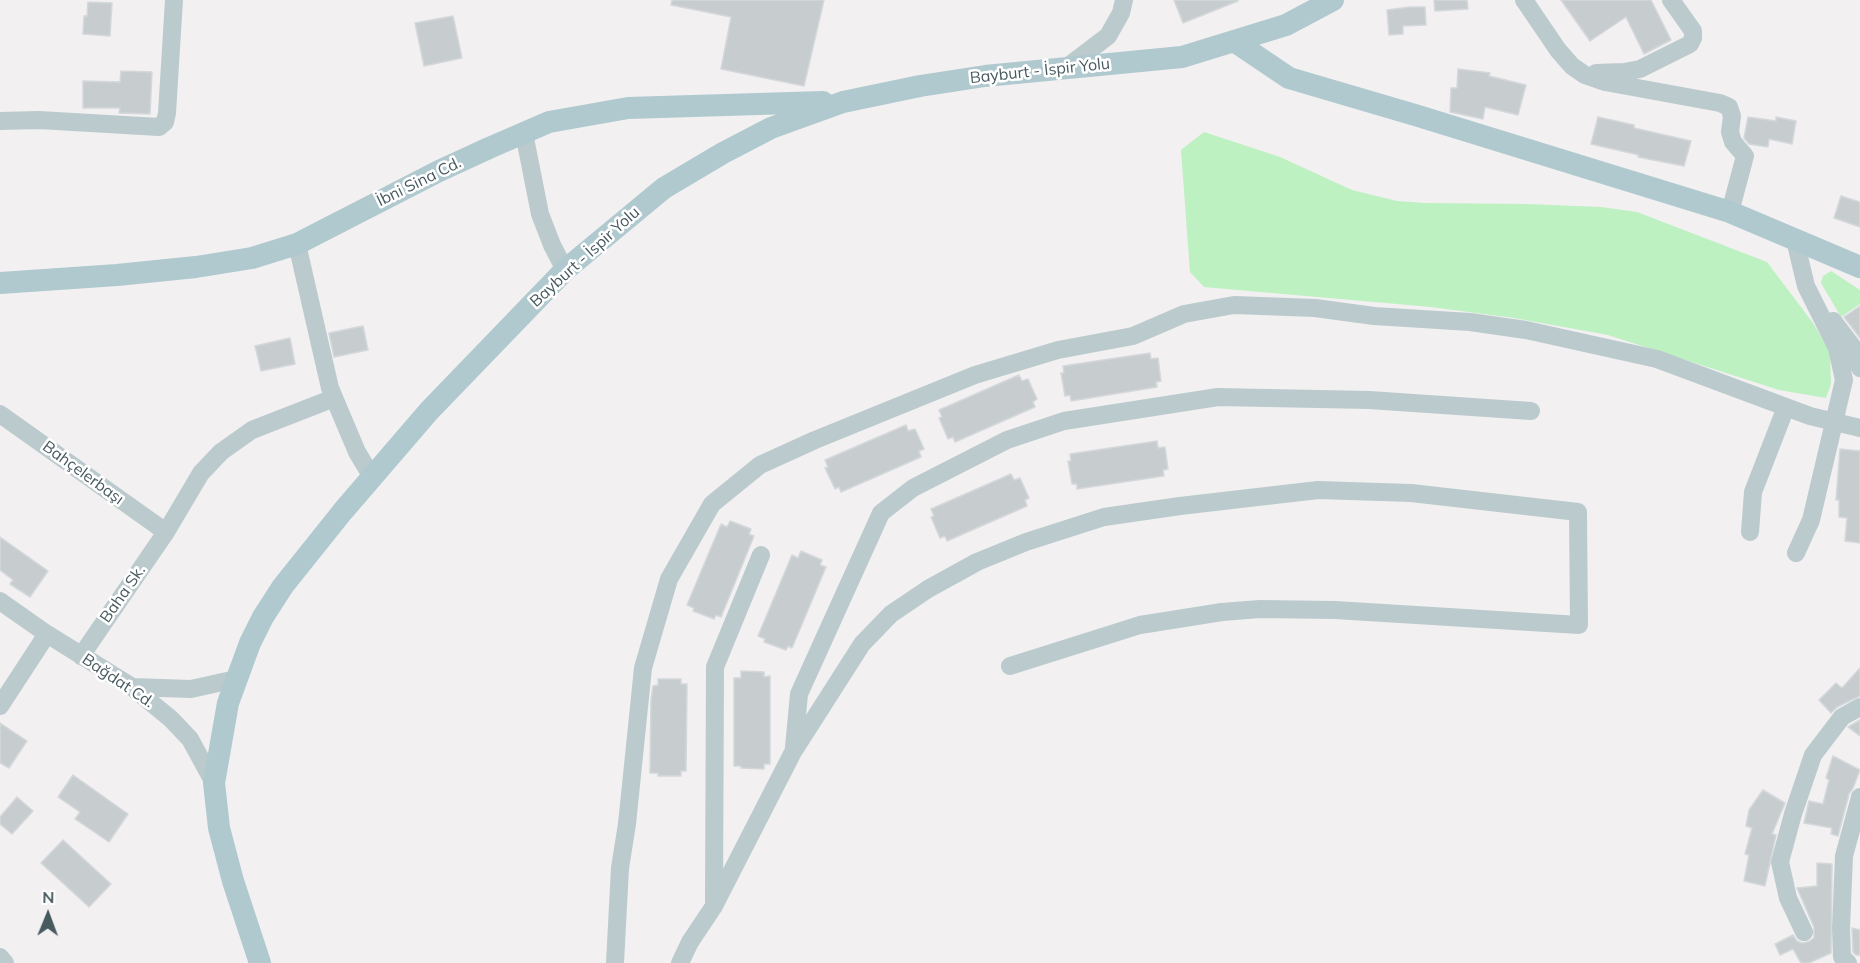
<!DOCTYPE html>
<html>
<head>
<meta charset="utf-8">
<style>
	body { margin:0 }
	#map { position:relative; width:1860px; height:963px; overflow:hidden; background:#f2f0f1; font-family:Mulish,sans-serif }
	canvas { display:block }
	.north { position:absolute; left:18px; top:885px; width:60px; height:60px; -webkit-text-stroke:4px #fff; paint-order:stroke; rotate:1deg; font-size:16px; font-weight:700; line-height:24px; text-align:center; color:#475a5e }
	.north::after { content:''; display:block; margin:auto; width:21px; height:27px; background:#475a5e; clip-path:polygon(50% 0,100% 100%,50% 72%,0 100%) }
</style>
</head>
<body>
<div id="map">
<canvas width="1860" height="963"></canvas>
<div class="north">N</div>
</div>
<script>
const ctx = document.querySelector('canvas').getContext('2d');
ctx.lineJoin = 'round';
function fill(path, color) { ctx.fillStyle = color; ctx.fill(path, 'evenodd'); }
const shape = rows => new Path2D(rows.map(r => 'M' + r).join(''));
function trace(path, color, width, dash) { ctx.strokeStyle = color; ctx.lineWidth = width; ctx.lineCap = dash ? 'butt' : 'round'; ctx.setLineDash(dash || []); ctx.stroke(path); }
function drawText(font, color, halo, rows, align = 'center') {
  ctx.font = font + ' Mulish,sans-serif'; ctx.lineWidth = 5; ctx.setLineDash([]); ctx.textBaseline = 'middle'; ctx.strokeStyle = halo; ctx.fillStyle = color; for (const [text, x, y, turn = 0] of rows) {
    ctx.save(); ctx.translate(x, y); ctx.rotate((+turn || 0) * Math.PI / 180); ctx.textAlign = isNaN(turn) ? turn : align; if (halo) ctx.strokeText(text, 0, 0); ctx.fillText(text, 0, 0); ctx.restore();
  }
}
const green = shape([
	[1204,132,1280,157,1352,190,1397,201,1425,203,1527,204,1601,207,1637,212,1767,262,1813,323,1830,352,1831,384,1826,398,1779,390,1608,335,1514,318,1431,307,1204,287,1190,272,1181,150],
	[1831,271,1860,290,1860,304,1841,317,1821,283,1823,276]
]);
const building = shape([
	[672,0,824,0,804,86,721,69,731,17,671,5,672,0],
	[1174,0,1238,0,1238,1,1183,23,1174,0],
	[1434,0,1467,0,1468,9,1435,11,1434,0],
	[1561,0,1651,0,1671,40,1644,54,1626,17,1590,41,1561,0],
	[88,2,112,3,110,36,83,34,84,16,87,16,88,2],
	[1410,7,1425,7,1426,25,1403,26,1403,34,1389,35,1387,10,1410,7],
	[453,16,462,58,424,66,415,23,453,16],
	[1458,69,1490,73,1489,76,1526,85,1518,115,1485,107,1483,119,1450,112,1451,88,1457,88,1458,69],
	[121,71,152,72,150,114,119,113,120,108,83,108,83,81,120,82,121,71],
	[1598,117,1634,125,1634,128,1691,141,1684,166,1638,157,1639,155,1591,144,1598,117],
	[1748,117,1776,121,1776,117,1796,121,1792,144,1769,139,1768,147,1749,144,1744,138,1748,117],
	[1841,196,1860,202,1860,227,1834,218,1841,196],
	[1860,306,1860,338,1844,317,1860,306],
	[363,326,368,350,334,357,329,333,363,326],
	[290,338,295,364,261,371,255,346,290,338],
	[1150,353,1151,359,1158,358,1161,381,1156,382,1157,387,1071,401,1070,395,1065,396,1061,373,1064,373,1063,366,1150,353],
	[1019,375,1022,381,1028,379,1037,399,1033,402,1035,407,955,442,953,437,948,439,939,418,942,417,939,410,1019,375],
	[906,425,908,431,915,429,924,449,919,451,921,457,841,492,839,487,835,489,825,468,828,467,825,460,906,425],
	[1157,441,1158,448,1165,447,1168,469,1163,470,1164,476,1077,489,1077,484,1072,484,1068,461,1071,461,1070,454,1157,441],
	[1840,449,1860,451,1860,543,1845,541,1847,518,1839,517,1839,500,1836,500,1840,449],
	[1011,474,1014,480,1020,478,1029,498,1025,500,1027,506,947,541,945,536,940,538,931,517,934,516,931,509,1011,474],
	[730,521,751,529,749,534,754,536,721,617,716,615,714,619,693,611,694,608,687,605,721,524,727,527,730,521],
	[0,537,48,571,30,597,10,584,13,580,0,570,0,537],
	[801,551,822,560,820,565,826,567,792,648,788,646,786,650,764,642,765,639,758,636,792,555,798,558,801,551],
	[1860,668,1860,696,1837,707,1831,713,1819,700,1836,683,1842,688,1860,668],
	[741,671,764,672,764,677,770,676,770,764,764,764,764,769,741,768,741,766,734,766,734,678,741,678,741,671],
	[658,679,681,679,681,684,687,684,686,771,681,771,681,776,658,776,658,773,650,773,651,700,653,686,658,685,658,679],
	[1860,720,1860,736,1848,727,1860,720],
	[0,723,27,741,9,768,0,763,0,723],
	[1833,756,1860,770,1853,788,1849,794,1838,836,1831,834,1832,828,1804,823,1809,801,1823,804,1829,780,1826,778,1833,756],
	[73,775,128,814,109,842,75,819,80,812,58,797,73,775],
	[1763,790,1785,803,1772,834,1776,835,1765,886,1744,881,1749,855,1745,854,1752,828,1746,826,1749,810,1763,790],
	[17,797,33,811,12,834,0,824,0,817,17,797],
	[63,840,111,884,89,907,41,863,63,840],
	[1817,863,1832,864,1831,953,1809,963,1801,963,1793,949,1780,955,1775,944,1793,935,1797,941,1802,943,1808,942,1814,938,1814,927,1797,888,1817,886,1817,863],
	[1852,928,1860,930,1860,955,1856,955,1853,952,1852,928]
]);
const minor = shape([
	[1524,0,1558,50,1572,66,1585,75,1605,82,1720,103,1729,107,1732,116,1730,132,1733,142,1745,156,1730,212],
	[1066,68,1108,36,1121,13,1124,0],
	[1596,73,1624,72,1640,69,1690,44,1693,38,1693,31,1671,0],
	[0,121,39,120,159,127,165,122,167,113,174,0],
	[524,133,540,214,552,245,565,270],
	[1795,240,1806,286,1837,348,1844,380,1811,520,1796,553],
	[297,244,330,388,357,452,372,477],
	[1833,321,1852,346,1860,368],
	[0,414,166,532],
	[1750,532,1753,492,1786,407],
	[0,601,47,634,132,687,171,719,190,739,214,783],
	[81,656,166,532,201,473,221,452,252,430,334,398],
	[132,687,191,689,236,679],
	[0,706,47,634],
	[794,747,799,694,881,513,913,488,1007,440,1064,421,1218,397,1369,400,1531,411],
	[714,901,715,667,761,555],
	[1804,932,1788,898,1780,862,1793,814,1813,755,1842,717,1860,707],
	[0,957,5,963],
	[615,963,620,868,627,824,643,668,669,579,712,504,760,465,815,440,975,375,1058,350,1133,336,1184,314,1234,305,1315,308,1374,316,1470,322,1526,330,1657,359,1810,416,1860,428],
	[680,963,690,942,714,906,793,752,862,644,891,614,928,589,977,562,1026,542,1104,517,1180,506,1318,490,1411,493,1578,512,1579,625,1335,610,1260,609,1222,612,1140,625,1010,666],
	[1848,963,1842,957,1841,928,1844,856,1860,797]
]);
const major = shape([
	[1234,41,1289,78,1415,115,1730,212,1860,267],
	[0,283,117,275,196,267,252,258,297,244,439,171,489,148,549,122,628,108,823,102],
	[260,963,233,881,219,828,214,783,228,703,250,643,263,617,283,586,343,511,429,411,565,270,664,188,723,153,771,128,843,102,920,86,985,76,1182,57,1286,25,1333,0]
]);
const streetNames = [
	["Bayburt - İspir Yolu",1040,71,-6],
	["İbni Sina Cd.",419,182,-26],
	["Bayburt - İspir Yolu",585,257,-42],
	["Bahçelerbaşı",83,473,36],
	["Baha Sk.",123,594,-55],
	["Bağdat Cd.",118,681,34]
];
fill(green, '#bdf1c1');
fill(building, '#c7cdcf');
trace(building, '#d4d8db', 1.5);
trace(minor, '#bbcacd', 18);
trace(major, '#afc9cf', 22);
drawText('16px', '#475a5e', '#fff', streetNames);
</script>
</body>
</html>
